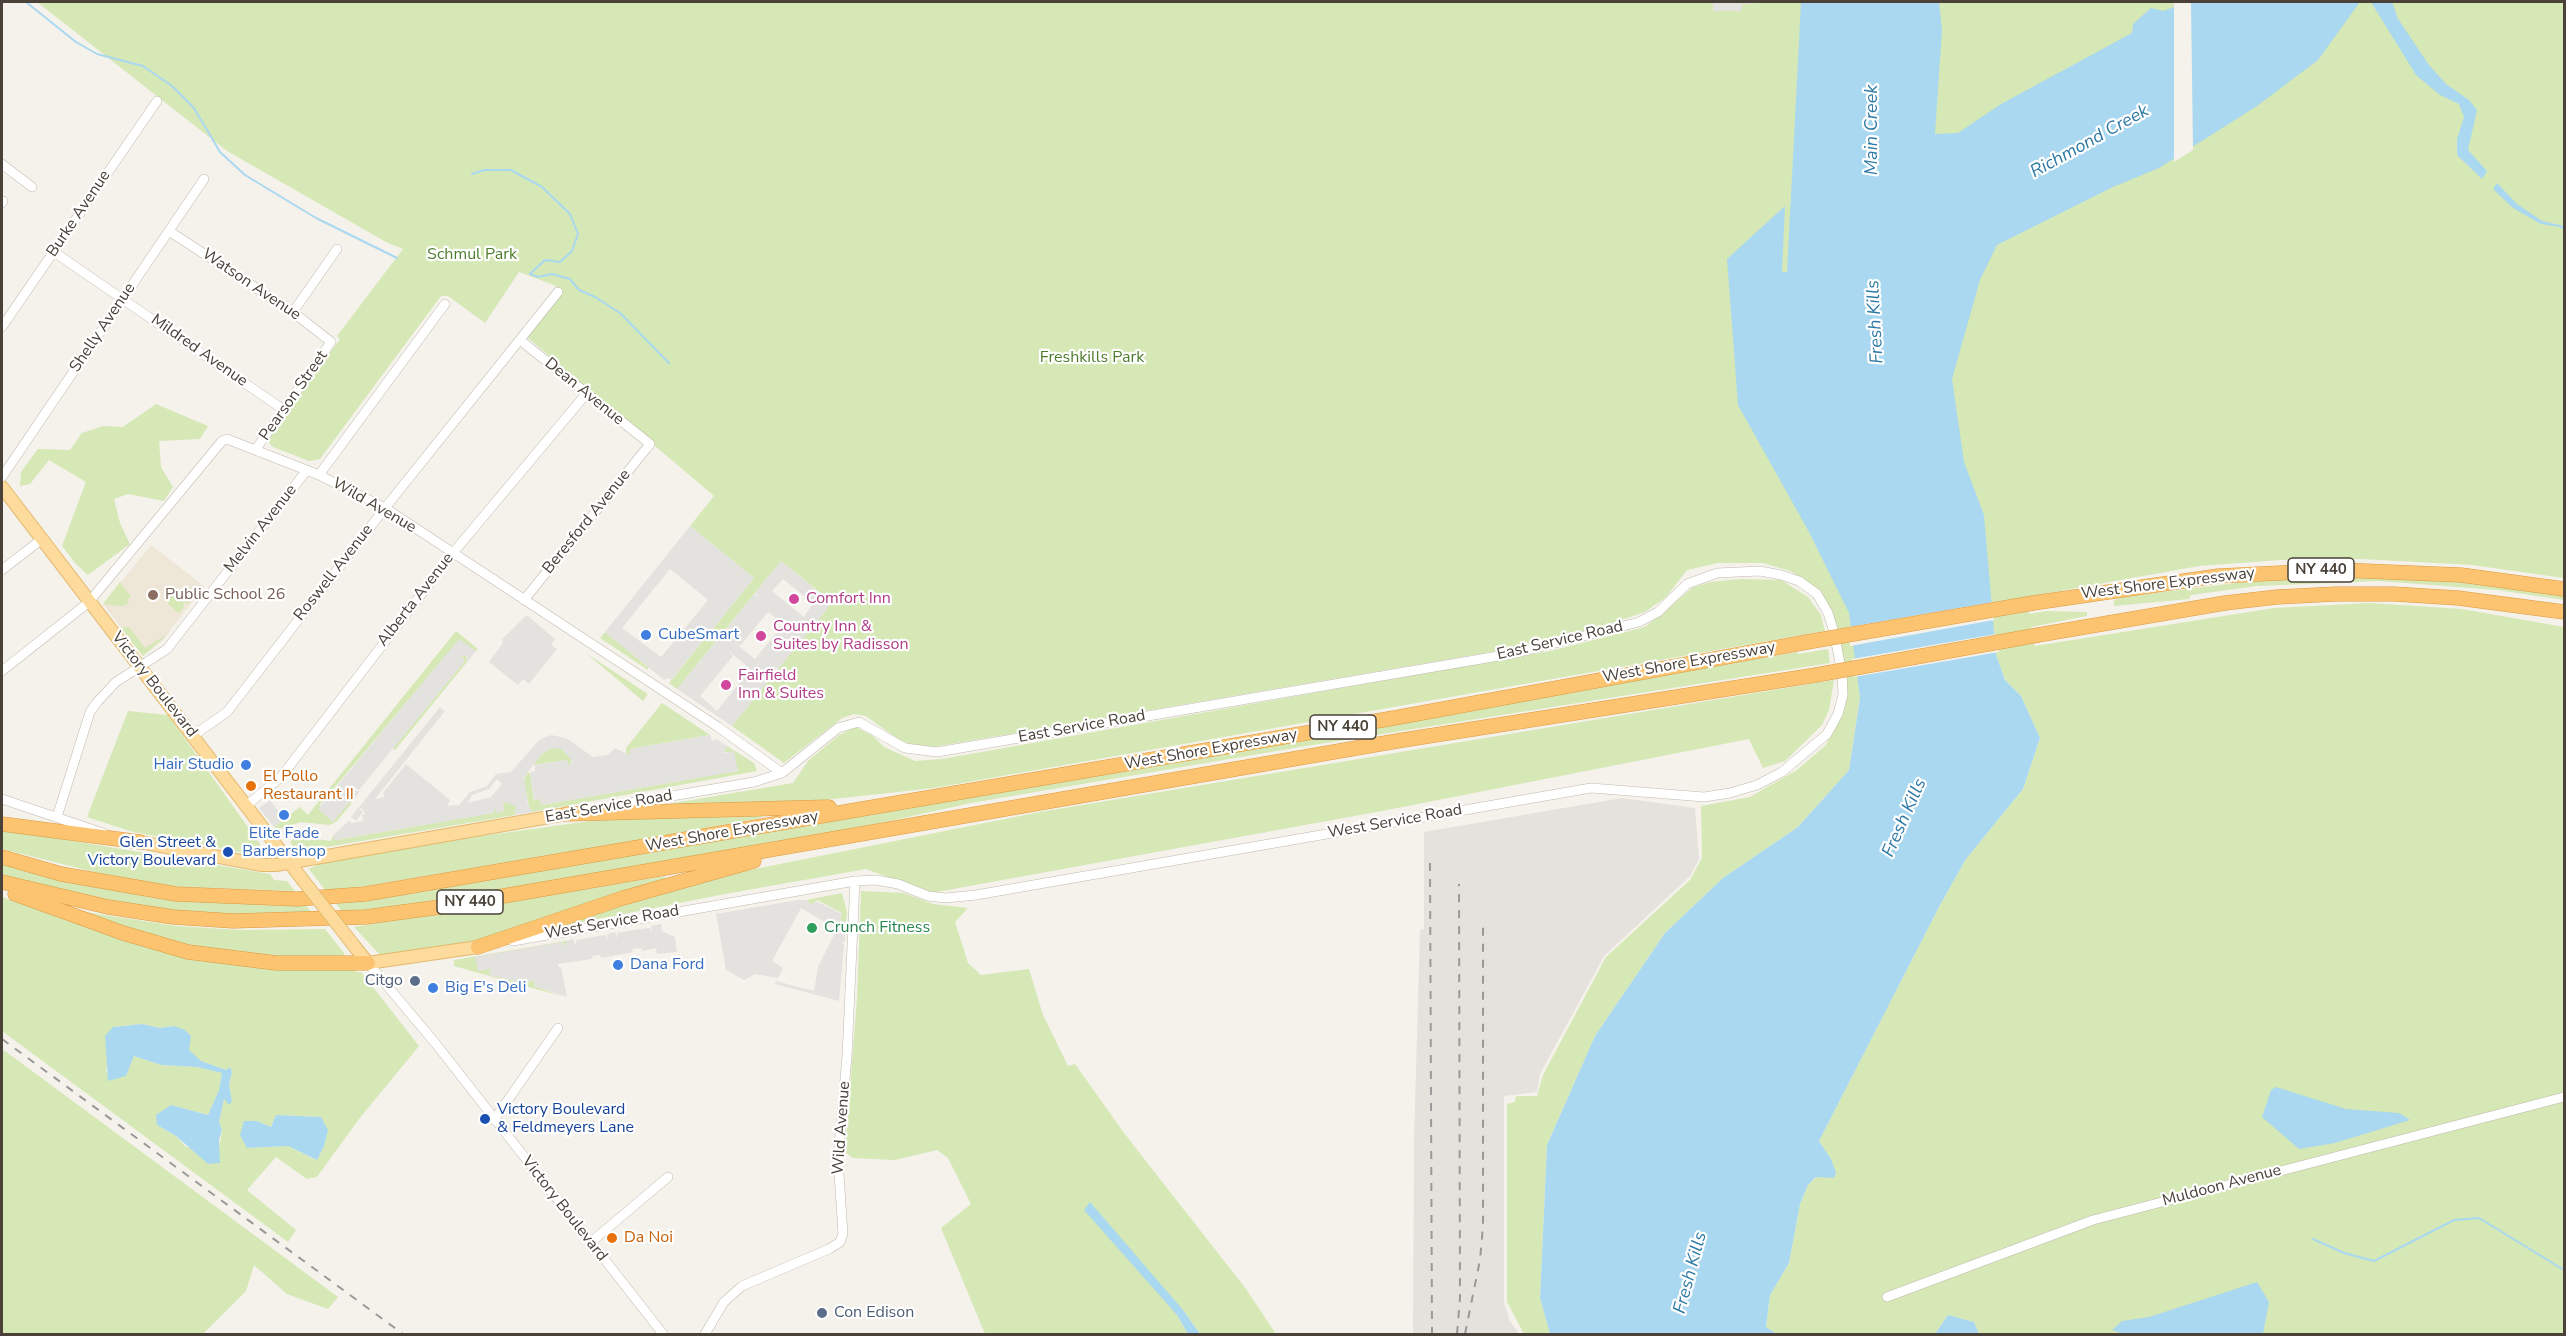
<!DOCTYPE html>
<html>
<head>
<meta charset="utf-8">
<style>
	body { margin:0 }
	#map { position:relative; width:2566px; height:1336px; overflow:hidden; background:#f5f2eb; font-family:"Nunito Sans",sans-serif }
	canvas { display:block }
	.frame { position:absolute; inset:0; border:3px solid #4a4239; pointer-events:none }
</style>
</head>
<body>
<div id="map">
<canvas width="2566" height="1336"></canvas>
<div class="frame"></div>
</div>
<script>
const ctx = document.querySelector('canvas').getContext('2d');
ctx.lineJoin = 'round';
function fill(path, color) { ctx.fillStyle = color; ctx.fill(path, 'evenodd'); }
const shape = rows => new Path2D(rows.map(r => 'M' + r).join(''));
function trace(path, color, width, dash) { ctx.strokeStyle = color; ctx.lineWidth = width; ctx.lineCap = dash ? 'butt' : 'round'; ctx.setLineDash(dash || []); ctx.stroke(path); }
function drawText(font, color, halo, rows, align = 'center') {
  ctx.font = font + ' "Nunito Sans",sans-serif'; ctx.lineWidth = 4.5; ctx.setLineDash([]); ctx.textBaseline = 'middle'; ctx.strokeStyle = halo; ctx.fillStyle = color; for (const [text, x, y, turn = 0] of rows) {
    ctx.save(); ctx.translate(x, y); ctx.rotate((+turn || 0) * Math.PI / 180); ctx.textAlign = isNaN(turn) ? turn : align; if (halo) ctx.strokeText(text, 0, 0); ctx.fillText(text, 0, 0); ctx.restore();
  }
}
const industrial = shape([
	[1622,798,1695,808,1699,859,1690,876,1604,956,1540,1074,1537,1092,1504,1096,1504,1303,1510,1321,1519,1334,1413,1334,1414,1141,1420,930,1424,929,1424,832]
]);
const education = shape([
	[151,545,204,586,162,641,143,656,103,604]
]);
const green = shape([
	[37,2,2564,2,2564,578,2472,565,2362,559,2281,560,2199,566,2026,597,2029,614,2047,611,2087,612,2087,616,2031,627,2035,646,2274,608,2370,603,2462,609,2564,627,2564,1334,1979,1334,1974,1322,1948,1315,1935,1334,1778,1334,1766,1328,1770,1295,1789,1263,1800,1204,1808,1185,1817,1177,1824,1177,1831,1159,1819,1141,1940,905,1966,859,2023,789,2040,738,2021,696,2005,680,1996,655,1990,596,1851,623,1860,698,1849,770,1798,827,1723,878,1665,933,1595,1036,1547,1145,1540,1298,1550,1334,1524,1334,1507,1302,1507,1104,1515,1102,1516,1096,1537,1096,1543,1075,1606,957,1690,880,1702,858,1701,806,1750,797,1797,770,1826,745,1847,695,1837,627,1804,579,1790,571,1763,563,1718,563,1687,570,1666,597,1645,612,1594,629,1497,651,933,747,918,746,899,740,866,716,854,714,842,718,784,763,732,726,832,602,781,561,677,689,669,683,754,578,690,526,714,496,528,338,529,331,561,291,554,285,519,272,485,323,448,296,441,296,320,459,309,461,273,447,266,440,340,339,337,336,403,249,386,242,227,151],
	[156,404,208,426,200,439,159,441,161,467,173,487,164,501,128,494,114,499,120,523,130,544,88,575,75,563,62,546,86,482,49,460,30,484,20,486,21,472,38,449,70,450,82,433,103,426,123,427],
	[2317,577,2460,580,2564,594,2564,600,2497,590,2379,581,2257,586,2191,595,2189,599,2114,606,2114,600,2123,597,2243,582],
	[1740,579,1781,580,1808,597,1821,615,1825,631,934,788,806,802,668,806,668,804,793,783,808,761,839,735,856,727,873,736,884,747,915,761,942,759,1550,651,1645,627,1692,588,1710,582],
	[120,582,131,597,127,600,129,603,122,606,103,604],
	[190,588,194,591,192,598,187,604,183,601,184,606,179,613,168,604,172,593,179,597],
	[129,627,145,648,169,633,143,656,121,628],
	[456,631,478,649,474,652,459,640,319,806,349,801,345,798,350,797,351,804,336,822,329,825,301,822,276,830,274,827,300,807,308,815],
	[605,632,648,667,648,670,600,638],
	[1828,649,1830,663,1294,748,971,803,835,833,555,882,344,914,334,901,369,899,456,885,1797,652,1798,654],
	[587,654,648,694,643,701],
	[466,655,467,662,395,750,393,748,465,661,461,656],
	[1834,680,1829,710,1822,725,1785,761,1763,768,1749,739,1382,811,931,893,866,869,725,894,558,927,587,914,700,880,1040,812],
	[662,703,710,735,630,749,631,755,627,754,626,748],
	[128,711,168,715,260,844,259,853,255,855,133,832,87,817],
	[727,746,754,763,757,771,532,812,529,807,524,780,527,773,530,773,534,800,540,799,542,805,737,771,734,752,724,752],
	[552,748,560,748,572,758,571,764,568,766,567,760,533,765,544,752],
	[506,802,515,805,517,809,515,815,297,852,290,842,302,831,317,833,316,839,331,841,333,835,335,840,493,813,495,807,504,811,503,803],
	[761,816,761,818,692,831,354,888,325,890,309,869,322,863,475,837,604,819],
	[2,829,270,874,274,880,287,881,295,891,180,887,114,877,2,849],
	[2,862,106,888,304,903,314,916,193,914,102,902,2,877],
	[665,876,665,879,477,941,446,946,381,956,354,927],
	[861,891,904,893,933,904,968,908,955,922,968,963,981,975,1029,969,1043,1015,1068,1066,1075,1064,1124,1133,1246,1289,1276,1334,1200,1334,1183,1310,1177,1315,1188,1334,985,1334,941,1228,971,1204,948,1158,937,1150,895,1160,853,1158,845,1152,857,998],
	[842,893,847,912,846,923,840,920,842,913,817,900,812,905,806,900],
	[2,897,117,937,354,967,357,972,361,972,419,1046,359,1119,317,1177,307,1179,276,1157,247,1190,296,1230,288,1242,2,1031],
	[142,1024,160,1028,174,1026,188,1050,201,1061,226,1070,230,1067,232,1072,229,1085,232,1101,224,1099,219,1122,222,1130,218,1153,186,1147,176,1136,157,1125,171,1105,208,1115,219,1090,222,1073,197,1067,161,1065,134,1056,126,1075,106,1072,113,1027],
	[276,1115,321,1117,316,1160,288,1146,247,1148,257,1121,271,1127],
	[85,912,176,926,239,930,325,929,344,953,344,959,293,959,172,944],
	[566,941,566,948,563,943,478,957,491,969,490,975,523,983,535,980,534,986,561,996,454,966,454,960],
	[2,1049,24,1065,338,1297,328,1309,287,1294,254,1265,246,1291,203,1334,2,1334]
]);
const parking = shape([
	[1713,2,1754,2,1754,4,1743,4,1741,11,1713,11],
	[690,526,754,578,671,680,667,678,664,680,605,632],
	[670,569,708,600,661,657,622,628],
	[781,561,832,603,778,669,773,666,777,670,732,726,677,689,699,662,704,665,700,661,725,630,730,634,726,629,754,594,759,597,755,593],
	[783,579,813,603,804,617,772,591],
	[768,612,788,628,783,625,755,659,735,643,740,646],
	[729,651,755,673,750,670,717,711,700,696,733,656],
	[527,615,555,639,551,645,557,649,529,684,523,679,518,685,489,662,503,643,502,639],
	[459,639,476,651,467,662,467,656,461,656,465,661,359,790,354,787,355,791,360,791,351,803,350,797,346,797,350,802,333,822,318,809],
	[440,707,445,711,375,799,385,797,383,793,406,764,450,800,447,806,459,805,470,792,487,786,496,774,511,772,539,740,551,735,566,738,593,757,608,755,615,748,630,755,630,749,710,735,712,741,716,739,727,746,724,753,734,751,738,771,541,805,540,799,534,800,534,797,530,772,535,771,535,765,567,760,569,766,573,762,562,749,552,748,543,753,524,777,528,805,532,812,515,815,516,807,506,802,503,803,504,811,497,813,495,807,494,813,335,840,333,835,350,820,351,823,363,821,362,815,365,814,362,808,359,809,363,812,356,821,351,817],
	[497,779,502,784,491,797,468,803,472,795,489,789],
	[270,800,284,819,274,827,259,808],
	[798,900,806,900,812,905,816,901,842,914,840,920,846,923,845,942,842,942,844,945,839,1001,775,984,776,981,814,991,818,967,837,929,801,908,772,961,783,968,778,978,755,974,744,980,726,970,716,914],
	[661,924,662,931,675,937,677,952,657,954,656,948,642,951,641,948,632,949,633,952,601,958,600,955,592,956,592,959,558,964,558,967,561,967,567,997,534,986,535,980,523,983,489,975,490,969,478,971,475,957,563,942,566,948,566,941,573,939,576,946,576,940,605,935,608,941,607,934,615,932,617,939,617,933,633,930,650,928,652,933,651,926]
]);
const water = shape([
	[1801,2,1939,2,1942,30,1935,134,1958,133,2001,104,2132,33,2133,24,2151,8,2163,11,2188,2,2360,2,2318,60,2257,106,2159,168,2113,187,1997,245,1980,280,1952,379,1964,462,1984,515,1996,655,2005,680,2021,696,2040,738,2023,789,1966,859,1940,905,1819,1141,1831,1159,1836,1173,1834,1178,1816,1177,1808,1185,1800,1204,1789,1263,1770,1295,1766,1327,1777,1334,1550,1334,1540,1298,1547,1145,1595,1036,1665,933,1723,878,1798,827,1849,770,1860,698,1849,613,1809,532,1738,405,1727,259,1785,206,1782,272,1787,272],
	[2371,2,2392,2,2398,19,2429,65,2446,84,2469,100,2477,110,2468,150,2487,171,2482,179,2457,155,2457,139,2464,117,2459,104,2440,95,2416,75],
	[2497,183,2517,204,2542,221,2564,226,2564,231,2560,227,2541,224,2513,208,2493,189],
	[142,1024,160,1028,174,1026,185,1030,191,1036,189,1050,201,1061,226,1070,230,1067,232,1072,229,1085,232,1101,229,1105,224,1099,219,1122,222,1130,219,1140,220,1163,208,1164,176,1136,157,1125,156,1115,171,1105,208,1115,219,1090,222,1073,197,1067,161,1065,134,1056,126,1076,108,1081,105,1036,113,1027],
	[2276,1087,2346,1109,2399,1113,2410,1120,2335,1143,2299,1149,2262,1117,2271,1090],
	[276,1115,321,1117,328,1130,324,1146,317,1160,288,1146,247,1148,240,1135,244,1121,257,1121,271,1127],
	[1090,1202,1183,1310,1200,1334,1188,1334,1177,1315,1084,1210],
	[2257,1282,2269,1302,2263,1334,2123,1334,2112,1330,2122,1321,2149,1317],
	[1948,1315,1974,1322,1979,1334,1935,1334]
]);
const pier = shape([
	[2179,2,2191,2,2193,150,2174,162,2174,3],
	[1993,602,1994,620,1850,646,1848,627],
	[1996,634,1999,652,1854,677,1852,659]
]);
const stream = shape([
	[26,2,76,42,97,54,143,66,172,86,194,108,220,152,245,175,316,218,397,258],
	[472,174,484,170,511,170,542,187,570,214,578,234,572,251,560,262,545,260,530,274,538,277,552,274,570,279,579,290,595,297,620,313,669,363],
	[2313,1239,2344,1253,2374,1261,2454,1220,2479,1218,2564,1270]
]);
const minor = shape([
	[2,164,32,187],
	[2,203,3,201],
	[169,231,293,312,331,342,256,449],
	[54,252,284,410],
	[293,312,337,249],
	[2,327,157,101],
	[520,340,650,444,524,600],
	[319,475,445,304],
	[2,477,204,179],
	[2,570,42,539],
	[2,671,89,602,222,441,227,439,319,475,385,508,718,727,782,773],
	[194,735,227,712,385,508,558,292],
	[2,799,103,833],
	[247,805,281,777,453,553,586,394],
	[57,817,90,712,98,701,116,682,167,649,307,470],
	[513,941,855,881,876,880,898,884,928,896,946,898,976,895,1591,788,1704,797,1730,793,1757,785,1782,772,1827,734,1838,714,1843,695,1842,674,1834,632,1828,613,1817,594,1799,581,1781,575,1760,571,1717,573,1687,584,1658,612,1639,622,1516,653,937,752,905,748,859,722,838,728,782,773,754,782,601,808],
	[368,963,436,1044,663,1334],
	[494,1120,558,1028],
	[590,1243,668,1177],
	[1887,1297,2093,1220,2564,1097],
	[705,1334,724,1302,742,1286,829,1249,840,1242,843,1234,838,1159,847,1056,855,881]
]);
const major = shape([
	[2,487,302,879],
	[140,842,262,865,276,865,566,814],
	[355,947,368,963,478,947]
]);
const highway = shape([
	[2033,603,2218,576,2341,570,2461,575,2564,589],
	[2038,635,2225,603,2277,597,2336,594,2394,594,2458,598,2564,612],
	[566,814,829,807],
	[2,824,140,842],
	[2,857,61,874,176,894,297,899,365,894,1394,718,1807,642],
	[2,882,108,907,173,917,233,921,366,917,440,907,1397,741,1816,675],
	[15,894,123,933,188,952,276,963,368,963],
	[478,947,623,898,754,861]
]);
const rail = shape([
	[1430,863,1432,1334],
	[2,1039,403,1334],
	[1457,1334,1460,1298,1459,884],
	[1465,1334,1480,1260,1483,1226,1483,926]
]);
const majorBridge = shape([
	[302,879,355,947]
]);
const highwayBridge = shape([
	[1807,642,2033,603],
	[1816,675,2038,635]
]);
const markers = [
	[153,595,6,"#8d6e63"],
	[794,599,6,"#d1479c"],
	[646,635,6,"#3f7fe0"],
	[761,636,6,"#d1479c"],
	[726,685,6,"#d1479c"],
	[246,765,6,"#3f7fe0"],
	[251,786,6,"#e8710a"],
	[284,815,6,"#3f7fe0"],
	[228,852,6,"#1a4fb4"],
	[812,928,6,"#2e9e5b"],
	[618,965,6,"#3f7fe0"],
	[415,981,6,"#5c6f8a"],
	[433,988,6,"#3f7fe0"],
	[485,1119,6,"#1a4fb4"],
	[612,1238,6,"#e8710a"],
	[822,1313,6,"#5c6f8a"]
];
const shields = [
	[2321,570,66],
	[1343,727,66],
	[470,902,66]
];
const shieldNames = [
	["NY 440",2321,570],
	["NY 440",1343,727],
	["NY 440",470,902]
];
const streetNames = [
	["Burke Avenue",79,214,-56],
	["Watson Avenue",251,285,34],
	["Shelly Avenue",103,328,-56],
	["Mildred Avenue",199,351,35],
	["Dean Avenue",584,392,39],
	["Pearson Street",294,396,-55],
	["Wild Avenue",374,506,30],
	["Beresford Avenue",587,522,-51],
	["Melvin Avenue",261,529,-52],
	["Roswell Avenue",334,573,-52],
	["West Shore Expressway",2168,584,-7],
	["Alberta Avenue",416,600,-52],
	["East Service Road",1560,641,-13],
	["West Shore Expressway",1689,663,-10],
	["Victory Boulevard",154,685,52],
	["East Service Road",1082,727,-10],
	["West Shore Expressway",1211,750,-10],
	["East Service Road",609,807,-10],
	["West Service Road",1395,822,-10],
	["West Shore Expressway",732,832,-10],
	["West Service Road",612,923,-10],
	["Wild Avenue",842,1128,-86],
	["Muldoon Avenue",2222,1186,-15],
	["Victory Boulevard",564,1209,52]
];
const parkNames = [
	["Schmul Park",472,255],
	["Freshkills Park",1092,358]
];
const educationNames = [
	["Public School 26",165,595]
];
const hotelNames = [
	["Comfort Inn",806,599],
	["Country Inn &",773,627],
	["Suites by Radisson",773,645],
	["Fairfield",738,676],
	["Inn & Suites",738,694]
];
const shopNames = [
	["CubeSmart",658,635],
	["Hair Studio",234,765,"right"],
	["Elite Fade",284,834,"center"],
	["Barbershop",284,852,"center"],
	["Dana Ford",630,965],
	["Big E's Deli",445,988]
];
const foodNames = [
	["El Pollo",263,777],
	["Restaurant II",263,795],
	["Da Noi",624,1238]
];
const transitNames = [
	["Glen Street &",216,843],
	["Victory Boulevard",216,861],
	["Victory Boulevard",497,1110,"left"],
	["& Feldmeyers Lane",497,1128,"left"]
];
const leisureNames = [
	["Crunch Fitness",824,928]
];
const serviceNames = [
	["Citgo",403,981],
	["Con Edison",834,1313,"left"]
];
const waterNames = [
	["Main Creek",1873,130,-90],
	["Richmond Creek",2090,142,-29],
	["Fresh Kills",1876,322,-93],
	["Fresh Kills",1905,818,-66],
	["Fresh Kills",1691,1273,-75]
];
fill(industrial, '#e5e1dc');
fill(education, '#eee6d6');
fill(green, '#d5e8b5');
fill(parking, '#e4e2df');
fill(water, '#aad8f0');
fill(pier, '#f5f2eb');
trace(stream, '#aad8f0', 2);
trace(minor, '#c1b9ae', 10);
trace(major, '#e3b86c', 14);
trace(highway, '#dc983f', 15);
trace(minor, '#fff', 9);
trace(major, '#fddb9d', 12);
trace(highway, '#fcc470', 14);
trace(rail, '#999', 2, [8, 8]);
trace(majorBridge, '#e3b86c', 14, []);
trace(highwayBridge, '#dc983f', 15, []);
trace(majorBridge, '#fddb9d', 12);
trace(highwayBridge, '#fcc470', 14);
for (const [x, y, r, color] of markers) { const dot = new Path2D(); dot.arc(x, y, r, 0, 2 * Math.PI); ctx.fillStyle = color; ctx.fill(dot); trace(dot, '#fff', 2); }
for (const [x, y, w] of shields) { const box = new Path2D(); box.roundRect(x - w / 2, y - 12, w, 24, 4.5); ctx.fillStyle = '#fff'; ctx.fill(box); trace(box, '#4a4239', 1.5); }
drawText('bold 15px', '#4a4239', null, shieldNames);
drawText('16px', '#4a4239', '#fff', streetNames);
drawText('16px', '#4f7c2c', '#fff', parkNames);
drawText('16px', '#785e54', '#fff', educationNames, 'left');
drawText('16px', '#b23c85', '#fff', hotelNames, 'left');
drawText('16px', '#366cbe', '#fff', shopNames, 'left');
drawText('16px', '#c56008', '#fff', foodNames, 'left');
drawText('16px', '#164399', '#fff', transitNames, 'right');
drawText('16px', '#27864d', '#fff', leisureNames, 'left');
drawText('16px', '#4e5e75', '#fff', serviceNames, 'right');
drawText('italic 18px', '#2f7aa6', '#fff', waterNames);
</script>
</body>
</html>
